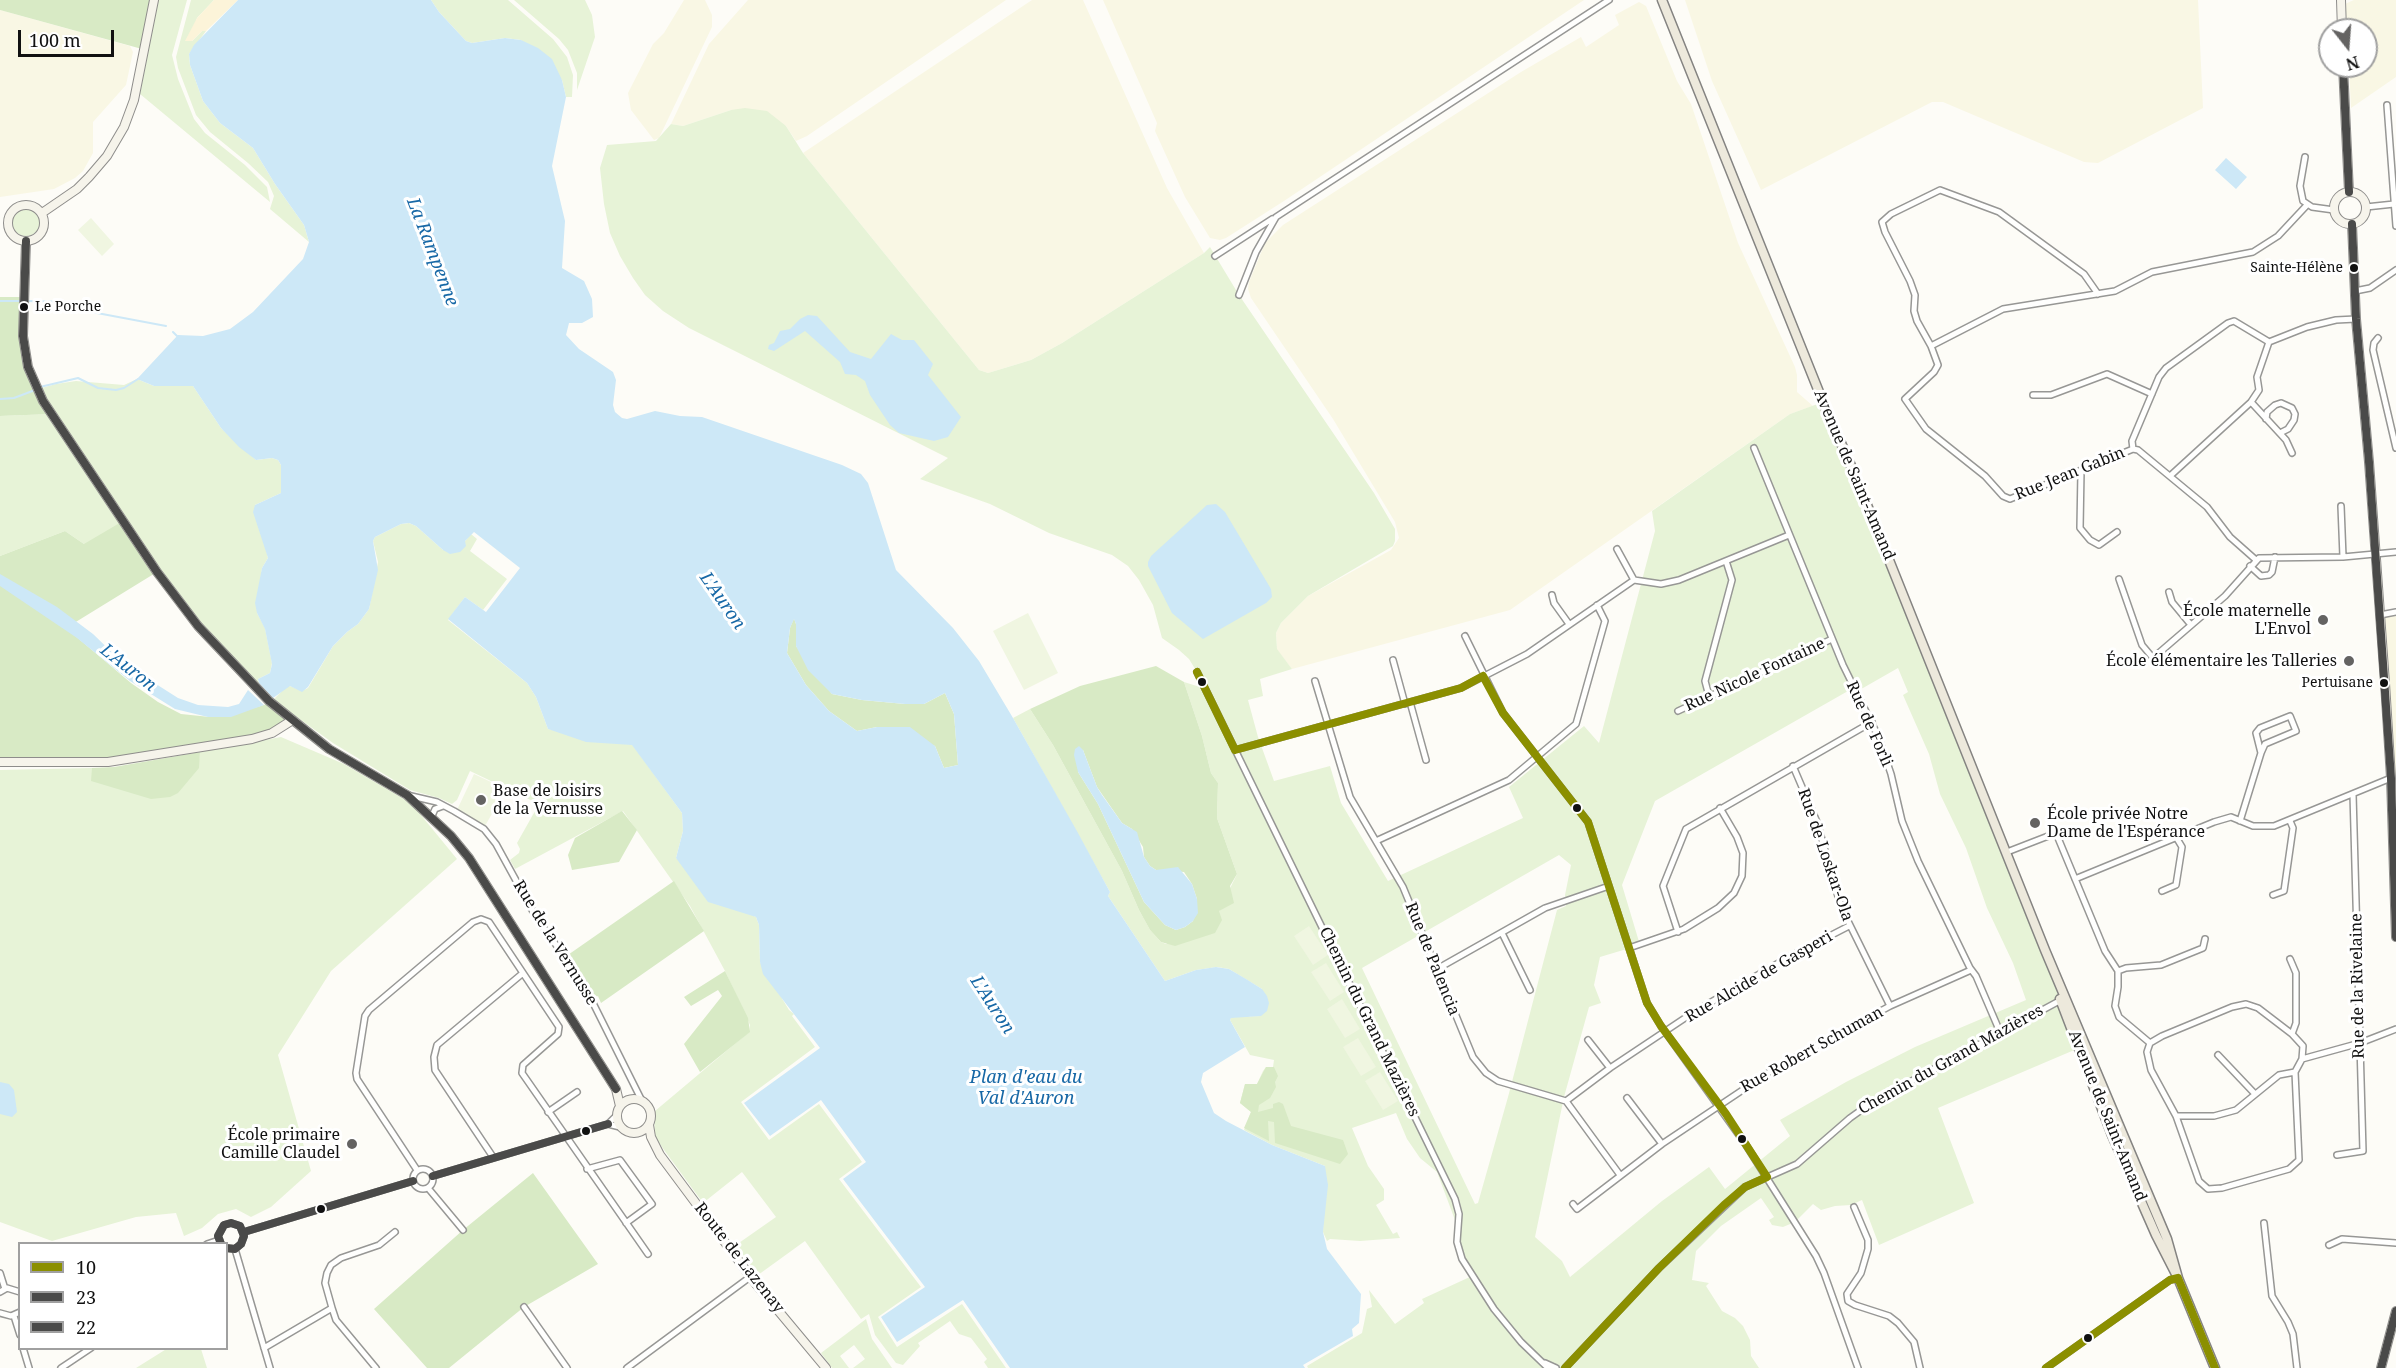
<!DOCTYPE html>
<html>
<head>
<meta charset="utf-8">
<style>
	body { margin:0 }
	#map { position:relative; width:2396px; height:1368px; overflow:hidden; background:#fdfcf7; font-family:"Noto Serif",serif }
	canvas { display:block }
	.legend { position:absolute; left:18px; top:1242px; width:210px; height:108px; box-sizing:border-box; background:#fff; border:2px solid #a0a0a0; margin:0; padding:8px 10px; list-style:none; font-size:18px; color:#111 }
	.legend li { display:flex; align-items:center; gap:12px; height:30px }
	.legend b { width:30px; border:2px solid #a0a0a0 }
	.north { position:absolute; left:2318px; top:18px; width:60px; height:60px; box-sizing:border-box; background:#fff; border:2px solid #a0a0a0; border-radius:50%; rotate:163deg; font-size:16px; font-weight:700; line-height:24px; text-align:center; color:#111 }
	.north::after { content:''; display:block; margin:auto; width:21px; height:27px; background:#646362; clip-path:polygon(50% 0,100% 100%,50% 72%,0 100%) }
	.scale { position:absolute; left:18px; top:30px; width:96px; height:27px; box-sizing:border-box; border:3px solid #111; border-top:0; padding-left:8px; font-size:18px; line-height:21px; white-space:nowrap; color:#111; -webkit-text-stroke:4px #fff; paint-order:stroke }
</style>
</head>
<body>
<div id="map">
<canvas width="2396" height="1368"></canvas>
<ul class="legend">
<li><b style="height:8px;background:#8b8f00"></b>10</li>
<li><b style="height:8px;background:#4a4a49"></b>23</li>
<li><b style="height:8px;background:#4a4a49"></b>22</li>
</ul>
<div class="north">N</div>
<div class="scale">100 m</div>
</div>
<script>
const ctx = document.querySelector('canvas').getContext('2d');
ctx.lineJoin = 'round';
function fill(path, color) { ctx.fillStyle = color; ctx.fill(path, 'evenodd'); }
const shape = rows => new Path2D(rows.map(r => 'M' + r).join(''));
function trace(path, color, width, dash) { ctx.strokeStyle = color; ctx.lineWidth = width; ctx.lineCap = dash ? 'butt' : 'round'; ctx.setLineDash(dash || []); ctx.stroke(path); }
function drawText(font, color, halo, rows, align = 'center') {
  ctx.font = font + ' "Noto Serif",serif'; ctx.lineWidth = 6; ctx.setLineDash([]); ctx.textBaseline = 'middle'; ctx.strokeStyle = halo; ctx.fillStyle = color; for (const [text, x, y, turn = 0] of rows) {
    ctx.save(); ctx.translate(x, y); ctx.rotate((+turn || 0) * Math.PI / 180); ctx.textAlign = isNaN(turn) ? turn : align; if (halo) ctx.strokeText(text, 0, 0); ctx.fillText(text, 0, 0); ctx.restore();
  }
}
const farmland = shape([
	[684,0,705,0,712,15,712,27,659,138,654,140,631,110,628,93,653,44,664,33],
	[748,0,1006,0,807,136,796,141,786,126,731,110,683,126,671,124,709,44],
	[1032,0,1083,0,1167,188,1204,253,1062,343,1031,360,988,373,979,370,803,153],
	[1103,0,1584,0,1284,201,1226,238,1220,240,1210,238,1185,197,1155,131,1157,123],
	[1685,0,2198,0,2203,108,2098,163,2084,162,1943,102,1932,102,1761,190,1712,81],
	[2354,0,2396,0,2396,77,2351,108,2349,66,2366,66,2366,30,2347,30,2345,4],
	[1639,2,1646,6,1677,81,1691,104,1738,243,1795,367,1797,375,1797,392,1813,406,1790,414,1510,610,1292,669,1277,650,1276,633,1281,623,1308,596,1391,550,1399,538,1395,522,1333,419,1251,298,1248,289,1249,282,1265,243,1283,225,1521,72,1581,37,1586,47,1619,25,1615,15],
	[0,10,130,46,133,52,126,85,93,122,93,153,83,171,75,178,54,189,0,197],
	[2396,612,2396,866,2380,615]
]);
const green = shape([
	[158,0,187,0,172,55,178,79,194,119,205,133,245,165,267,187,270,202,140,94],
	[191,0,214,0,197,18,192,41,202,31,206,31,189,54,190,65,203,101,220,123,253,148,275,184,304,225,309,242,270,209,274,196,268,182,248,163,210,132,196,115,178,68,176,57],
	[431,0,508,0,553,39,567,57,573,75,572,97,566,97,562,80,521,40,505,38,472,43,466,41,439,12],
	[514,0,585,0,592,15,595,37,577,90,577,73,568,50,559,39],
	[745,108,767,111,786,126,803,153,979,370,988,373,1031,360,1062,343,1204,253,1210,247,1239,295,1374,493,1395,529,1395,541,1393,546,1308,596,1281,623,1276,633,1277,649,1292,669,1260,679,1263,696,1248,700,1258,737,1274,781,1330,766,1341,803,1388,881,1523,818,1509,787,1584,726,1599,743,1655,531,1652,511,1790,414,1823,402,2045,950,2079,1048,1938,1108,1974,1203,1879,1245,1862,1200,1851,1205,1835,1206,1821,1210,1813,1204,1795,1222,1783,1227,1772,1225,1769,1220,1774,1217,1761,1198,1721,1226,1696,1251,1692,1280,1709,1283,1706,1286,1722,1311,1735,1318,1743,1326,1750,1340,1751,1356,1759,1368,1308,1368,1307,1366,1362,1333,1367,1309,1372,1307,1369,1290,1395,1324,1424,1303,1422,1299,1472,1276,1462,1259,1458,1228,1437,1172,1420,1158,1407,1139,1396,1113,1352,1128,1368,1166,1384,1189,1384,1200,1376,1205,1393,1234,1397,1232,1400,1238,1360,1241,1330,1239,1327,1241,1323,1232,1325,1166,1272,1145,1244,1130,1251,1112,1240,1103,1245,1084,1257,1084,1263,1071,1266,1067,1273,1067,1274,1060,1250,1055,1230,1020,1231,1017,1261,1016,1262,989,1229,969,1217,967,1196,970,1165,981,1108,896,1110,892,1013,718,1030,709,1053,745,1122,871,1139,910,1150,930,1161,942,1166,944,1219,911,1237,874,1217,818,1218,783,1211,773,1202,736,1184,682,1200,687,1197,672,1189,659,1179,650,1162,638,1153,605,1139,580,1128,566,1112,555,1049,533,990,504,920,479,948,458,689,328,663,311,645,295,633,278,620,256,610,233,604,204,600,168,607,145,656,141,671,124,683,126,731,110],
	[1898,668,1908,692,1903,695,1929,754,1940,794,1966,848,1987,908,2013,963,2026,1000,1915,1047,1846,1082,1780,1120,1790,1136,1725,1189,1709,1167,1662,1201,1570,1277,1562,1261,1535,1237,1564,1097,1589,1007,1601,1003,1594,985,1600,957,1640,945,1622,885,1655,801,1848,691,1863,688],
	[1559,855,1571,865,1565,895,1566,906,1557,910,1508,1097,1478,1203,1475,1204,1362,968],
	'12 222a14 14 0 1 1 28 0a14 14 0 1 1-28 0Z',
	[137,379,154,386,193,386,221,428,256,460,272,458,278,460,281,465,281,493,255,505,268,558,262,568,257,613,265,628,272,663,270,673,258,679,259,683,252,685,157,572,84,544,65,531,0,556,0,416,51,414,38,389,56,384,76,381,124,385],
	[409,523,416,526,443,550,465,541,471,534,477,539,470,551,507,579,483,610,465,597,448,620,527,683,536,697,548,729,632,744,682,813,683,831,676,858,748,913,756,917,759,925,760,962,789,1010,794,1014,792,1016,815,1047,741,1102,769,1140,819,1104,862,1162,839,1179,921,1287,878,1317,897,1347,962,1304,1006,1368,988,1368,984,1362,987,1359,971,1338,959,1334,950,1321,918,1343,920,1346,903,1365,896,1363,875,1335,869,1314,861,1319,805,1241,758,1275,736,1245,776,1217,742,1172,703,1203,664,1150,654,1135,655,1111,749,1032,750,1025,725,971,690,906,623,811,515,869,510,860,519,853,520,849,517,843,539,804,470,771,457,800,452,804,439,798,410,790,333,743,273,700,286,687,290,686,302,691,308,688,333,646,347,632,358,624,369,609,378,562,373,541,375,537,401,524],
	[281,737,344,764,411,803,457,859,331,971,278,1055,311,1171,271,1207,251,1217,236,1209,218,1214,202,1228,184,1236,176,1213,136,1217,52,1241,0,1222,0,770,92,768,92,781,198,768,200,752],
	[866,1319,872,1339,892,1368,853,1368,865,1359,854,1345,840,1356,849,1368,832,1368,821,1353],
	[168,1348,201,1349,207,1368,136,1368]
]);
const forest = shape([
	[0,0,151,0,142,49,0,10],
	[0,297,24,297,28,367,52,414,0,416],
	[123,521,157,572,66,628,131,683,158,702,181,714,210,717,241,712,270,703,291,721,272,733,108,762,0,762,0,556,65,531,84,544],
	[794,618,796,624,796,646,832,694,862,700,905,704,924,704,945,693,954,714,958,765,944,768,935,746,877,727,857,731,829,711,806,685,787,653,790,628],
	[1156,666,1184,682,1202,736,1211,773,1218,783,1217,818,1237,874,1230,886,1234,903,1219,911,1222,920,1215,933,1175,946,1161,942,1150,930,1139,910,1122,871,1053,745,1030,709,1080,686],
	[1083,750,1097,787,1122,823,1132,829,1143,847,1144,857,1150,866,1156,870,1184,872,1192,884,1197,899,1193,921,1185,927,1176,930,1165,925,1144,902,1098,804,1078,772],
	[200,752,199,768,178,793,170,797,151,799,91,781,92,768,114,767],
	[622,811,637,830,619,862,572,870,568,855,575,838],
	[674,881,704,931,601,1003,598,996,591,999,565,957],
	[725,971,748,1018,750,1032,700,1072,684,1044,722,996,718,990,691,1006,684,997],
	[1266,1067,1274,1067,1278,1076,1275,1082,1276,1087,1270,1098,1259,1105,1258,1112,1273,1108,1273,1104,1279,1102,1283,1104,1291,1126,1343,1140,1348,1154,1340,1164,1275,1143,1274,1122,1268,1121,1269,1141,1244,1128,1251,1112,1240,1103,1245,1084,1257,1084],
	[533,1173,598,1264,524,1307,449,1368,427,1368,374,1309,463,1230]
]);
const sand = shape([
	[214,0,238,0,206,31,202,31,192,41,185,41,197,18]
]);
const pitch = shape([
	[91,218,114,244,102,256,78,230],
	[1028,613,1058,673,1024,690,993,631],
	[474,774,506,789,485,826,457,810],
	[1309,926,1328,955,1313,965,1294,936],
	[1326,963,1344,992,1330,1001,1311,972],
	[1342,999,1360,1029,1345,1038,1327,1009],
	[1358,1038,1376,1067,1361,1076,1343,1047],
	[1380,1072,1398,1101,1383,1110,1365,1081]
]);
const water = shape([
	[238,0,431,0,439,12,466,41,472,43,505,38,521,40,538,48,552,59,562,80,566,97,552,166,565,221,562,268,584,281,592,299,593,317,582,323,569,323,566,335,579,349,613,372,616,380,613,405,615,412,622,418,627,419,655,411,680,416,702,417,842,465,861,474,868,483,896,570,953,628,979,661,1013,718,1078,833,1110,892,1108,896,1165,981,1196,970,1216,967,1229,969,1246,979,1262,989,1267,996,1269,1003,1267,1011,1261,1016,1231,1018,1230,1020,1245,1047,1203,1073,1201,1082,1214,1113,1226,1121,1272,1145,1325,1166,1328,1185,1323,1232,1327,1249,1361,1294,1359,1323,1352,1329,1353,1336,1303,1365,1305,1368,1010,1368,963,1300,897,1342,881,1317,925,1287,843,1179,866,1162,821,1100,770,1136,744,1103,820,1048,763,974,760,962,759,925,756,917,708,902,676,858,683,831,682,813,632,745,586,742,548,729,536,697,527,683,448,619,465,597,486,612,520,568,474,532,465,541,466,546,460,552,450,554,443,550,416,526,409,523,401,524,375,537,373,541,378,570,369,609,358,624,347,632,333,646,308,687,302,692,290,686,273,698,259,683,258,679,270,673,272,664,265,629,257,613,255,603,262,568,268,558,253,512,255,505,281,493,281,465,278,460,272,458,256,460,239,447,221,428,193,386,154,386,137,379,178,335,203,336,230,329,253,312,303,259,309,242,304,225,275,184,253,148,220,123,203,101,190,65,189,54,194,45],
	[794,619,796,624,796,646,808,670,832,694,862,700,905,704,924,704,945,693,954,714,958,765,944,768,935,746,910,727,877,727,857,731,829,711,806,685,787,653,790,628],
	[2226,158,2247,177,2236,189,2215,170],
	[808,315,817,316,850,352,871,359,891,334,902,340,914,340,933,364,928,375,961,417,948,437,934,441,899,433,890,425,870,395,865,381,856,375,845,374,840,362,805,331,774,351,768,349,769,345,774,343,780,331,790,329,800,319],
	[1216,504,1225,512,1271,589,1272,597,1266,603,1203,639,1172,613,1148,566,1148,562,1151,556,1207,505],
	[0,574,57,607,93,634,123,663,178,698,198,705,228,707,239,704,248,690,264,705,231,717,208,717,175,709,130,681,77,638,0,586],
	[1079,746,1083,750,1097,787,1102,795,1122,823,1137,832,1144,857,1150,866,1156,870,1178,867,1192,884,1197,899,1198,913,1193,921,1185,927,1176,930,1165,925,1144,902,1098,804,1078,772,1074,755,1075,749],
	[0,1082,9,1084,14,1090,17,1112,12,1117,0,1114]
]);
const stream = shape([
	[0,301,21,301],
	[27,301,70,302,73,311,97,313,166,326],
	[173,332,179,338],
	[40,387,78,378,98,388,116,390,124,388,138,379],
	[0,399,14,398,35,390]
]);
const street = shape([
	[2387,105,2396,226],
	[2305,157,2300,186,2303,201,2312,207,2334,210],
	[2366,207,2394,204],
	[1215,256,1272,219],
	[2355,291,2370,288,2396,270],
	[1239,295,1256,252,1276,217,1609,0],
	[2378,338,2374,343,2373,350,2396,448],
	[1931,346,1917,321,1914,311,1915,295,1910,281,1885,232,1882,222,1891,214,1940,190,1999,212,2084,274,2098,294],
	[2033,395,2051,395,2107,374,2152,394],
	[2251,402,2286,440,2292,453],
	[2266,419,2267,412,2275,405,2281,403,2292,408,2295,414,2294,420,2288,429,2280,433],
	[1754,448,1843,665,1878,736,1891,774,1902,821,1918,861,1970,968,1976,976,2000,1032],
	[2133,449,2010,499,2003,496,1985,476,1926,429,1905,399,1934,372,1938,365,1931,346,2003,309,2115,291,2152,272,2253,252,2278,236,2307,205],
	[2133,449,2132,441,2159,377,2166,368,2228,323,2234,321,2269,342],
	[2133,449,2138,450,2207,507,2230,537,2256,560],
	[2081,471,2080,528,2090,540,2099,545,2117,532],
	[2170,476,2251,402,2259,390,2257,377,2269,342,2307,327,2336,320,2356,319],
	[2341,506,2343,557],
	[1617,549,1634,580],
	[2250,566,2261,576,2269,575,2272,572,2275,557],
	[2119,579,2142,645,2153,658,2225,596,2259,558,2343,557,2396,552],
	[2169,592,2172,602,2191,625],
	[1552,595,1554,603,1569,624],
	[2380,615,2396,612],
	[1465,636,1503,713,1588,822,1647,1003,1661,1026,1746,1145,1816,1256,1824,1273,1858,1368],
	[1393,660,1405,704],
	[1197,672,1455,1199,1459,1214,1457,1242,1462,1259,1494,1309,1521,1342,1548,1368],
	[1315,681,1350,797,1403,887,1473,1057,1486,1073,1498,1081,1566,1101,1620,1175],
	[1709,696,1705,681,1732,580,1726,561],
	[1410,702,1426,760],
	[1678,711,1832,639],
	[1235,750,1461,688,1527,654,1634,580,1661,584,1679,580,1789,535],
	[1793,766,1817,822,1841,907,1890,1006],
	[407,795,437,802,454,811,484,829,496,844,536,917,582,981,642,1101],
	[432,816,435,809,443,806],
	[2240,821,2261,753,2256,733,2260,728,2290,716,2296,731,2265,744,2261,753],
	[1376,841,1509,780,1576,724,1605,621,1597,605],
	[2007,852,2056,833,2105,951,2118,971,2118,987,2115,1006,2119,1017,2150,1043],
	[2075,879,2214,822,2231,817,2253,826,2274,826,2391,778],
	[2162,891,2176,885,2182,847,2176,837],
	[2273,895,2284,891,2293,828,2290,821],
	[1678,932,1663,886,1686,829,1872,722],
	[1502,933,1530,990],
	[1629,948,1684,929,1718,908,1734,893,1742,876,1743,853,1737,837,1720,808],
	[2290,959,2296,973,2296,1023,2292,1034],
	[1437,969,1545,908,1609,886],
	[2118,971,2126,968,2161,965,2203,948,2205,939],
	[1588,1040,1610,1068],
	[2218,1055,2255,1094],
	[2295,1072,2299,1160,2289,1169,2222,1188,2208,1189,2199,1181,2176,1116,2151,1070,2147,1052,2150,1043,2162,1036,2232,1007,2246,1004,2258,1008,2292,1034,2303,1046,2302,1059],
	[1627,1098,1662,1144],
	[1566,1101,1610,1068,1694,1012,1789,957,1849,926],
	[548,1112,577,1092],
	[2176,1116,2214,1116,2236,1110,2279,1075,2295,1072,2302,1059,2360,1043,2396,1029],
	[608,1124,617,1115],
	[2337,1155,2363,1151,2353,794],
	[493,1157,435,1070,434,1057,437,1045,523,973],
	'413 1179a10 10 0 1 1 20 0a10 10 0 1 1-20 0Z',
	[587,1169,620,1160,652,1204,626,1223],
	[417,1170,357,1079,356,1073,365,1016,369,1010,473,922,481,919,489,922,559,1027,558,1034,523,1065,522,1073,648,1254],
	[433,1176,608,1124,620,1127],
	[428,1188,463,1230],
	[1573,1204,1577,1209,1662,1144,1774,1069,1890,1006,1971,970],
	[1854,1207,1868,1240,1868,1249,1861,1273,1847,1294,1848,1301,1855,1305,1889,1316,1898,1323,1914,1342,1920,1368],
	[2264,1223,2272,1296,2288,1322,2293,1334,2297,1368],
	[244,1232,413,1181],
	[207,1244,219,1240],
	[221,1244,218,1236,224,1225,231,1223,240,1226,244,1236,241,1244,235,1249,226,1248],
	[2329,1245,2342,1239,2396,1243],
	[235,1249,270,1368],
	[0,1273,5,1289],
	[0,1292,7,1288,20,1292],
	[524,1307,567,1368],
	[332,1308,325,1283,327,1273,331,1265,341,1258,379,1245,395,1232],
	[0,1313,11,1316,20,1312],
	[14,1316,20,1335],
	[23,1348,29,1368],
	[264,1348,332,1308,336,1320,376,1368],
	[1545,1363,1556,1368],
	[61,1368,91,1348],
	[627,1368,750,1277],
	[1565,1368,1659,1268,1745,1187,1797,1164,1850,1118,1871,1103,2061,1000],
	[2046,1368,2170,1280,2178,1278]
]);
const secondary = shape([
	[2341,0,2342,30],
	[2343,66,2349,192],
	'2334 208a16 16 0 1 1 32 0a16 16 0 1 1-32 0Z',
	'8 223a18 18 0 1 1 36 0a18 18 0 1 1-36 0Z',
	[42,213,77,189,89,177,107,156,124,127,134,100,154,0],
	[2352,224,2356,319,2369,462,2385,683,2391,778,2396,937],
	[26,241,23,336,28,367,43,401,157,572,198,626,269,701,329,749,407,795,451,836,469,858,616,1089,620,1106],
	[0,762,108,762,252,739,272,733,291,721],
	'617 1116a17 17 0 1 1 34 0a17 17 0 1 1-34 0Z',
	[649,1125,651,1137,660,1155,756,1284,826,1368],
	[2381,1368,2396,1311]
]);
const primary = shape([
	[1662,0,1823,402,1855,475,2045,950,2167,1239,2178,1278],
	[2060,999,2112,1135,2156,1235,2178,1278,2215,1368]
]);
const bus1 = shape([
	[1197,672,1235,750],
	[1483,676,1503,713,1588,822,1647,1003,1661,1026,1726,1114,1767,1177],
	[1235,750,1461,688,1483,676],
	[2178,1278,2215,1368],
	[1565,1368,1659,1268,1724,1205,1745,1187,1767,1177],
	[2046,1368,2170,1280,2178,1278]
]);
const bus2 = shape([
	[26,241,23,336,28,367,43,401,157,572,198,626,269,701,329,749,407,795,451,836,469,858,616,1089],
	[433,1176,608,1124],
	[244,1232,413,1181],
	[221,1244,218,1236,224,1225,231,1223,240,1226,244,1236,241,1244,235,1249,226,1248]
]);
const bus3 = shape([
	[2343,66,2349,192],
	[2352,224,2356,319,2369,462,2391,778,2396,937],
	[2381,1368,2396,1311]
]);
const markers = [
	[2354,268,5,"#111"],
	[24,307,5,"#111"],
	[2323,620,6,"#646362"],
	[2349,661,6,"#646362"],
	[1202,682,5,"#111"],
	[2384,683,5,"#111"],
	[481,800,6,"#646362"],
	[1577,808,5,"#111"],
	[2035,823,6,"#646362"],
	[586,1131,5,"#111"],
	[1742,1139,5,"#111"],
	[352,1144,6,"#646362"],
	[321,1209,5,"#111"],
	[2088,1338,5,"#111"]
];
const busNames = [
	["Sainte-Hélène",2343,268],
	["Le Porche",35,307,"left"],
	["Pertuisane",2373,683]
];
const streetNames = [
	["Rue Jean Gabin",2070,474,-22],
	["Avenue de Saint-Amand",1854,475,67],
	["Rue Nicole Fontaine",1755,675,-25],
	["Rue de Forli",1869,724,66],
	["Rue de Loskar-Ola",1825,855,71],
	["Rue de la Vernusse",555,943,58],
	["Rue de Palencia",1432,959,68],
	["Rue Alcide de Gasperi",1759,977,-30],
	["Rue de la Rivelaine",2358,986,-91],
	["Chemin du Grand Mazières",1369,1022,64],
	["Rue Robert Schuman",1812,1050,-29],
	["Chemin du Grand Mazières",1951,1060,-29],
	["Avenue de Saint-Amand",2107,1116,68],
	["Route de Lazenay",739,1258,52]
];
const poiNames = [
	["École maternelle",2311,611],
	["L'Envol",2311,629],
	["École élémentaire les Talleries",2337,661],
	["Base de loisirs",493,791,"left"],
	["de la Vernusse",493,809,"left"],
	["École privée Notre",2047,814,"left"],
	["Dame de l'Espérance",2047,832,"left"],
	["École primaire",340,1135],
	["Camille Claudel",340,1153]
];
const waterNames = [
	["La Rampenne",432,252,69],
	["L'Auron",722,601,55],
	["L'Auron",128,668,38],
	["L'Auron",992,1005,57],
	["Plan d'eau du",1026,1078],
	["Val d'Auron",1026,1099]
];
fill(farmland, '#f9f7e4');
fill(green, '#e7f3d7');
fill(forest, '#d8eac5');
fill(sand, '#fcf4d9');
fill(pitch, '#f0f6e1');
fill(water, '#cde8f7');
trace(stream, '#cde8f7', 2);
trace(street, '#979795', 8);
trace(secondary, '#8e8d8b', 10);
trace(primary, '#858482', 11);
trace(street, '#fffffe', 5);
trace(secondary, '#f6f4eb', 8);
trace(primary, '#ede9dc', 8);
trace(bus1, '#8b8f00', 8);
trace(bus2, '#4a4a49', 8);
trace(bus3, '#4a4a49', 8);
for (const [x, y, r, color] of markers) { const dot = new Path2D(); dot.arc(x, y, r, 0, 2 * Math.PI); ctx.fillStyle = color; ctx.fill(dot); trace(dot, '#fff', 2); }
drawText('14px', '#111', '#fff', busNames, 'right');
drawText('16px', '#111', '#fff', streetNames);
drawText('16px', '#111', '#fff', poiNames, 'right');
drawText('italic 18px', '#1768a6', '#fff', waterNames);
</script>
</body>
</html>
